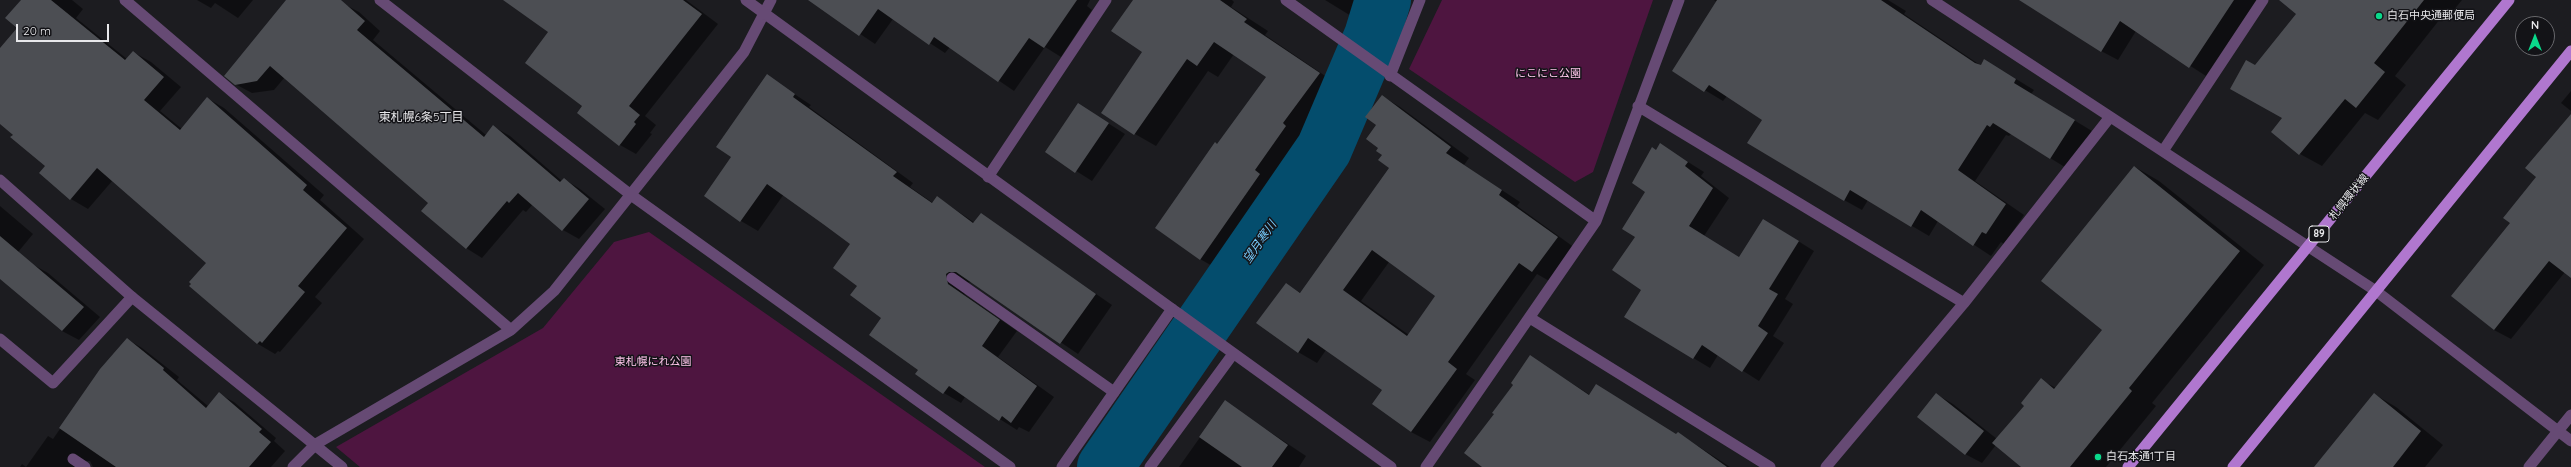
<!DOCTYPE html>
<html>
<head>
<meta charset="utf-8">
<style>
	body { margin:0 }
	#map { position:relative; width:2571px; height:467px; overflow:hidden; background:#1c1c20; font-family:Quicksand,sans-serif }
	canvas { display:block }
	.north { position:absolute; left:2515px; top:16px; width:40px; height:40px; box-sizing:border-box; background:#131317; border:1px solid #68686c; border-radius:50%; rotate:0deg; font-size:11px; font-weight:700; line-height:16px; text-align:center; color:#e8e8eb }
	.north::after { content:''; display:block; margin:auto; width:14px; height:18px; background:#0ad98b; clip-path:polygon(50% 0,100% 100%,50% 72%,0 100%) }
	.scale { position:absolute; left:16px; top:24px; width:93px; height:18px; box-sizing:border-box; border:2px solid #e8e8eb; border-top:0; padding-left:5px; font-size:12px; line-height:14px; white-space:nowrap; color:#e8e8eb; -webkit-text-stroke:3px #131317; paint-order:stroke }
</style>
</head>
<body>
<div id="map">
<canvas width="2571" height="467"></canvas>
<div class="north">N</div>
<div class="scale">20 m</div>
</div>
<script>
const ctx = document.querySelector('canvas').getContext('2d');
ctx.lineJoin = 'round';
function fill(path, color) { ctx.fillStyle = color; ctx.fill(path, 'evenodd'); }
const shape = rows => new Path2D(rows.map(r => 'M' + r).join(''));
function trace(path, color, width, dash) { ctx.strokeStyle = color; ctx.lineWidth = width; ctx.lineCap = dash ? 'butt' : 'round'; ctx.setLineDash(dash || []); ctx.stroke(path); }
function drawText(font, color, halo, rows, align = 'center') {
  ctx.font = font + ' Quicksand,"Noto Sans JP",sans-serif'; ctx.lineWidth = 3; ctx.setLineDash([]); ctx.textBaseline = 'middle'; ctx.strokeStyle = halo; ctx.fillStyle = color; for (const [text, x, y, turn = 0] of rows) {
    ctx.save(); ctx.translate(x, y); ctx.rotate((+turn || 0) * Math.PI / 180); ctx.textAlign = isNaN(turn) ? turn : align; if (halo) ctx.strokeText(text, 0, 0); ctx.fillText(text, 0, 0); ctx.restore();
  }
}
const green = shape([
	[1442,0,1653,0,1593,172,1575,182,1409,69],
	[649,232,985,467,360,467,336,447,543,328,614,242]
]);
const shadow = shape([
	[22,0,72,0,83,9,76,18,127,59,133,52,151,62,181,87,160,111,182,129,207,98,224,108,324,195,320,200,364,239,315,297,322,303,280,352,278,351,275,354,258,344,190,286,207,262,113,180,88,209,71,199,46,166,0,123,0,50,18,28],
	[197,0,253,0,238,18,215,3,211,8],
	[288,0,336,0,359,12,380,31,373,40,486,135,494,127,510,136,562,181,564,179,580,189,605,209,579,239,563,230,533,204,526,212,523,210,482,258,466,248,429,203,285,77,274,90,252,93,235,84],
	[526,0,686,0,718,24,645,116,656,125,650,133,652,134,636,154,620,145,584,106,550,32],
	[810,0,1090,0,1087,6,1092,10,1061,57,1045,47,1014,91,950,47,945,53,893,19,875,44],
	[1134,0,1232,0,1234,2,1231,7,1268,31,1265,35,1340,86,1303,136,1307,139,1275,183,1280,187,1221,271,1200,259,1218,145,1268,77,1234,54,1218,77,1208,71,1156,146,1135,134,1102,112,1143,52],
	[1325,0,1369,0,1356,19],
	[1714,0,1888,0,1906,11,1904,14,1980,65,2003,71,2034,90,2031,94,2092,131,2068,169,2011,134,2009,136,2006,135,1975,181,2024,215,2004,244,2001,242,1991,256,1938,221,1929,236,1868,200,1862,210,1844,200,1763,119,1727,96,1723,101,1673,71,1717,2],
	[2043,0,2257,0,2206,76,2136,31,2118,60,2101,51],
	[2305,0,2462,0,2448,17,2444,14,2395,76,2406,85,2378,120,2365,113,2322,166,2300,154,2272,131,2283,118,2255,66,2298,14],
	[767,76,811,105,809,107,913,183,910,187,933,203,937,197,975,223,981,214,1112,305,1078,354,972,282,964,283,962,288,965,295,1017,331,998,357,1054,397,1029,432,1019,427,1017,430,965,397,961,403,944,393,919,370,859,285,852,244,784,194,758,231,741,221,733,157],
	[2571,91,2571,111,2561,103],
	[1382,96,1400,107,1469,158,1464,165,1520,202,1517,206,1575,248,1551,282,1537,274,1466,374,1475,380,1430,442,1411,432,1383,390,1326,350,1317,363,1298,352,1286,284,1301,293,1390,168,1379,148,1377,125],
	[1389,262,1436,295,1409,335,1361,301],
	[1078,104,1125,134,1092,181,1046,152],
	[1661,145,1704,172,1701,176,1729,198,1704,236,1740,258,1779,229,1814,251,1785,299,1793,304,1773,336,1784,343,1759,381,1718,355,1710,368,1625,317,1642,289,1636,236,1657,151],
	[2571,164,2571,277,2565,272,2511,339,2494,330,2511,223],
	[2135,167,2159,181,2264,265,2152,403,2156,406,2106,467,2023,467,1996,445,1982,463,1965,454,1936,394,1953,404,1997,439,2026,406,2041,380,2056,388,2104,330],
	[0,206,33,234,9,263,0,258],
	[32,264,48,273,100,317,79,340,62,331],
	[127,339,142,348,179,377,177,380,208,406,219,394,234,402,276,438,274,441,285,451,271,467,93,467,90,461,86,461,82,467,20,467,22,464,26,467,48,436,53,439,101,370],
	[1531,357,1590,395,1677,435,1678,433,1730,467,1485,467,1495,414],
	[2374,394,2396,407,2443,445,2425,467,2315,467],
	[1225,402,1306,456,1299,467,1179,467]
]);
const river = shape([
	[1105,467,1324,149,1372,36,1383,0]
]);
const building = shape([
	[21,0,51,0,125,60,133,51,164,77,144,100,180,130,207,97,307,185,303,190,347,228,298,286,305,292,262,343,260,341,257,344,189,286,191,284,189,282,206,263,97,168,70,200,39,173,45,166,10,137,13,135,0,124,0,48,17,28,5,18],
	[286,0,341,0,365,21,357,30,484,137,493,125,560,182,564,178,589,199,562,231,518,193,509,203,507,201,466,249,421,211,428,203,270,66,257,81,235,85,224,76],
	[503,0,683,0,702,14,629,106,640,115,634,122,636,124,619,146,577,113,582,106,525,63,548,32],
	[808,0,1077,0,1044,48,1029,38,998,82,934,37,929,45,878,9,859,36],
	[1133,0,1220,0,1247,19,1244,22,1320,73,1283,123,1286,126,1255,170,1260,174,1200,260,1155,228,1215,142,1217,144,1266,77,1214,42,1197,66,1187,59,1134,135,1101,113,1142,52,1111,31],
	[1717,0,1881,0,1975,63,1981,65,1984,59,2016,79,2014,83,2075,120,2050,159,1993,123,1990,127,1987,125,1958,170,2006,204,1986,234,1982,232,1973,246,1921,210,1911,227,1850,190,1844,201,1747,143,1762,120,1709,85,1704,92,1672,71],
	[2019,0,2234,0,2189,68,2120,21,2101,52],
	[2279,0,2424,0,2374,63,2385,72,2356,108,2345,99,2299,155,2271,132,2282,118,2230,89,2246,60,2255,65,2296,14],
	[767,74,795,94,793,97,897,172,893,176,932,203,937,196,973,223,981,213,1096,294,1060,344,956,272,949,272,946,274,948,284,1000,320,982,346,1037,386,1011,423,1002,416,999,421,949,386,943,394,915,374,918,370,869,335,881,318,850,295,857,286,833,268,850,244,823,224,767,184,740,222,704,196,731,157,716,147],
	[1382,95,1451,147,1446,153,1502,190,1499,195,1558,237,1532,272,1519,263,1448,362,1457,369,1411,432,1372,404,1382,390,1308,338,1298,353,1256,323,1286,283,1300,293,1389,168,1378,160,1382,155,1376,151,1378,148,1366,139,1376,125,1365,117],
	[1372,250,1435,296,1407,336,1343,290],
	[1078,103,1109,123,1075,173,1045,152],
	[2571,114,2571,278,2549,261,2494,330,2451,296,2510,223,2503,218,2536,177,2525,168],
	[1660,143,1688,162,1685,166,1713,188,1689,226,1739,257,1763,219,1799,241,1769,289,1778,294,1758,326,1768,333,1742,372,1702,345,1693,359,1624,317,1641,290,1612,270,1635,237,1622,229,1645,192,1632,183,1652,147,1656,150],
	[2134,166,2240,251,2129,388,2132,391,2070,467,2021,467,1992,443,2024,406,2021,403,2041,378,2054,389,2102,330,2041,281],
	[0,236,84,307,62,331,0,279],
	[127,338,164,368,163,370,206,408,219,392,262,429,259,432,271,442,249,467,116,467,59,428,100,369],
	[1530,355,1589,395,1596,384,1676,434,1678,432,1727,467,1482,467,1464,453,1494,414,1492,413,1513,385,1511,383],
	[1936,393,1984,431,1965,455,1917,417],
	[2374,393,2421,431,2393,467,2314,467],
	[1225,400,1288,445,1272,467,1242,467,1199,437]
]);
const service = shape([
	[952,278,1114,392],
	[0,339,53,383,132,297],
	[73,459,85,467]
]);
const minor = shape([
	[125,0,511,330],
	[380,0,631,195,1010,467],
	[1286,0,1596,221],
	[1932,0,2376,291,2571,441],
	[1390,76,1420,0],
	[1638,106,1964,303],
	[2163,151,2263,0],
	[988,177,1106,0],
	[0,180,132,297,342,467],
	[1530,318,1770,467],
	[293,467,316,444,511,330,554,291,744,52,771,0],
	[1062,467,1172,309,1179,314],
	[1150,467,1233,354],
	[1426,467,1596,221,1679,0],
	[1826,467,1964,303,2110,117],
	[2529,467,2571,415]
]);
const tertiary = shape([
	[746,0,1172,309],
	[1179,314,1391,467]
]);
const primary = shape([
	[2128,467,2509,0],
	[2233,467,2571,51]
]);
const markers = [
	[2379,16,4,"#0ad98b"],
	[2098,457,4,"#0ad98b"]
];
const shields = [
	[2319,234,20]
];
const shieldNames = [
	["89",2319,234]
];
const poiNames = [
	["白石中央通郵便局",2387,16],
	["白石本通1丁目",2106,457]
];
const parkNames = [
	["にこにこ公園",1548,74],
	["東札幌にれ公園",653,362]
];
const streetNames = [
	["札幌環状線",2349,197,-51]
];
const neighbourhoodNames = [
	["東札幌6条5丁目",421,117]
];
const waterNames = [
	["望月寒川",1260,242,-55]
];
fill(green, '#4e1540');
fill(shadow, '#0007');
trace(river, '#044d6d', 56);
fill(building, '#4c4e53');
trace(service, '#664a74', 11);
trace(minor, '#664a74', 11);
trace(tertiary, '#664a74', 11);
trace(primary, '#b077cf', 11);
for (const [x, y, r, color] of markers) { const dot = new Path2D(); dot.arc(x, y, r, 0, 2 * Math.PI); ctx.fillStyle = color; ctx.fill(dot); trace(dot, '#131317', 1.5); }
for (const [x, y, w] of shields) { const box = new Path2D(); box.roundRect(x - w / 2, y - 8, w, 16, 3); ctx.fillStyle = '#131317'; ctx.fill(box); trace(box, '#e8e8eb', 1); }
drawText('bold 10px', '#e8e8eb', null, shieldNames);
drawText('11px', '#e8e8eb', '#131317', poiNames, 'left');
drawText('11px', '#fdc4ea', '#131317', parkNames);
drawText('11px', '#e8e8eb', '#131317', streetNames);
drawText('12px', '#e8e8eb', '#131317', neighbourhoodNames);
drawText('italic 12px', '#77cbfc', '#131317', waterNames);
</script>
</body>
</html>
